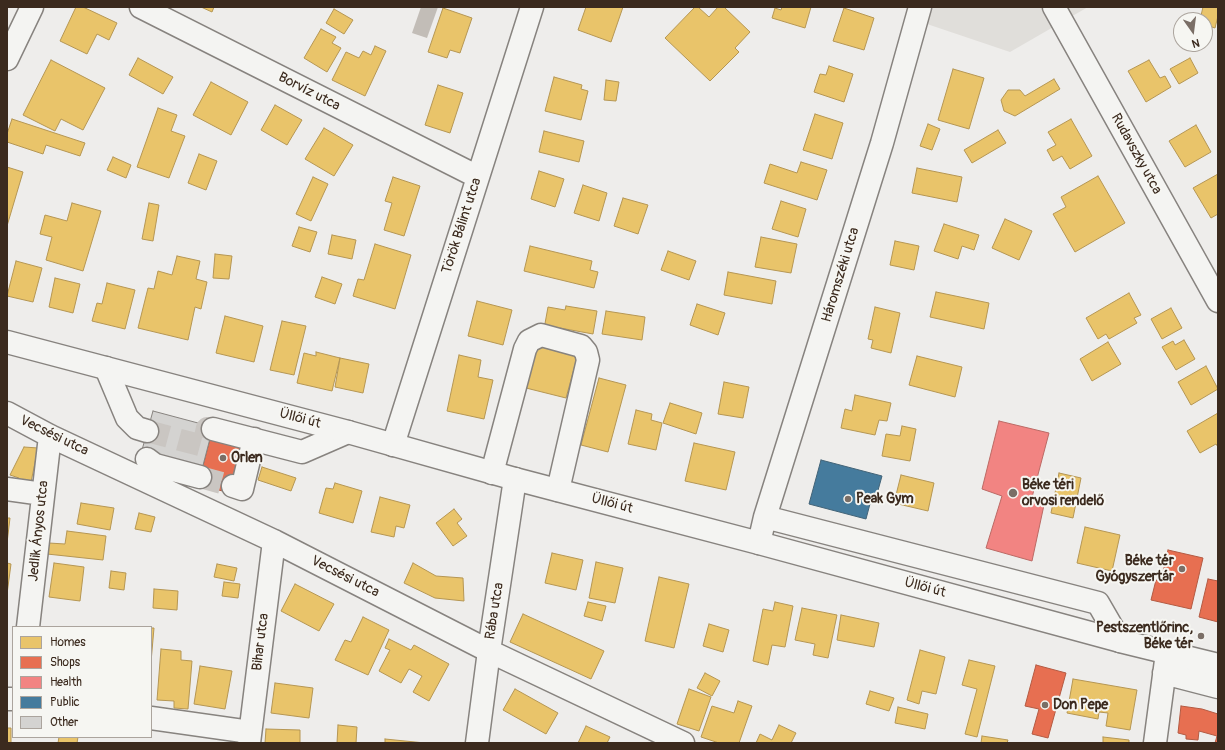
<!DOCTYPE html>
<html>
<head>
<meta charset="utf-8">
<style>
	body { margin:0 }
	#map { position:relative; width:1225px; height:750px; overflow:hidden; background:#eeedeb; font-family:Pangolin,sans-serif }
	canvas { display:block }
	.frame { position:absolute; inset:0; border:8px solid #3b2a1e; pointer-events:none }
	.legend { position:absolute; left:12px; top:626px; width:140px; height:112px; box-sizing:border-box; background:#f6f6f2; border:1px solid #aba49d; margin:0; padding:5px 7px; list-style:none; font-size:12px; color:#3b2a1e }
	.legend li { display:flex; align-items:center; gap:8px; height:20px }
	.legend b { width:20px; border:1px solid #aba49d }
	.north { position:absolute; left:1173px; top:12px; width:40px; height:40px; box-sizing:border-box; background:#f6f6f2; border:1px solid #aba49d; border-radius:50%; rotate:166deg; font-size:11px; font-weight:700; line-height:16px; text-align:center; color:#3b2a1e }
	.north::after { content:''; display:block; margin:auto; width:14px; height:18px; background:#7a6e66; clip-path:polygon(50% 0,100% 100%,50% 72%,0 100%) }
</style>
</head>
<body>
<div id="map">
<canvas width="1225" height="750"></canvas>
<div class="frame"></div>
<ul class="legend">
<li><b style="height:11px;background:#e9c46a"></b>Homes</li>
<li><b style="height:11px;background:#e76f51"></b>Shops</li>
<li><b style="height:11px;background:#f28482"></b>Health</li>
<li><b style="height:11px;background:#457b9d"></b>Public</li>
<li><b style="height:11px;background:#d4d3d1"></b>Other</li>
</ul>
<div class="north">N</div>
</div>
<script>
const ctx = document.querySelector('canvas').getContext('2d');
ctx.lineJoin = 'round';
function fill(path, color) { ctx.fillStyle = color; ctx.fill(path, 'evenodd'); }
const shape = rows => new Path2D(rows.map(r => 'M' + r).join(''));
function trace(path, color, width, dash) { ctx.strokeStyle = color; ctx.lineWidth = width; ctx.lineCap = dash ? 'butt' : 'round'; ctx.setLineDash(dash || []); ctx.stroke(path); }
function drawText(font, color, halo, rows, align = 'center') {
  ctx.font = font + ' Pangolin,sans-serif'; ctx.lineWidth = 4; ctx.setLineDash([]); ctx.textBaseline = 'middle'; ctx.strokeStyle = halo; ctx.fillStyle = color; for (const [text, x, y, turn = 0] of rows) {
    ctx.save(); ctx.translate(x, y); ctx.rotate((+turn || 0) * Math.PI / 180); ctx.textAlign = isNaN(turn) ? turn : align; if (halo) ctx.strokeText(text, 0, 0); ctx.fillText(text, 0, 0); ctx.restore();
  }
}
const built = shape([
	[933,7,1088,7,1010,52,927,24]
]);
const water = shape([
	[421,7,438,7,427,38,412,33]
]);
const homes = shape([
	[76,7,83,7,117,23,109,40,97,34,87,54,60,41,76,7],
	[201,7,214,7,212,12,201,7],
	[586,7,623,7,611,42,578,30,586,7],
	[695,7,698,7,709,17,718,7,724,7,750,32,735,48,739,52,710,81,665,38,695,7],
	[782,7,811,7,805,28,772,18,775,8,781,10,782,7],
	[1203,7,1218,7,1218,16,1215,28,1205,25,1205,20,1200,20,1203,7],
	[443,8,472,18,460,53,450,50,447,58,428,52,443,8],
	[844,8,874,18,864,50,833,41,844,8],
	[334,9,353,20,344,34,326,23,334,9],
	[321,29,336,37,332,43,341,48,327,72,304,58,321,29],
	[375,46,386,51,365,96,332,80,346,52,359,58,363,51,371,55,375,46],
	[138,58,173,77,163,94,129,75,138,58],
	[1190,58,1198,73,1179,84,1170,69,1190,58],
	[51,60,105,88,83,130,61,119,55,131,23,115,51,60],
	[1149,60,1160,78,1165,76,1171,87,1146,102,1128,71,1149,60],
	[829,66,853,74,844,102,814,92,820,74,826,75,829,66],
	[953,69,984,78,969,129,938,120,953,69],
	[554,77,582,85,581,89,588,91,581,120,545,111,554,77],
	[1054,79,1060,89,1015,116,1004,111,1001,100,1008,90,1020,90,1025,96,1054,79],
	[606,80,619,82,616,101,604,100,606,80],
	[211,82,248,102,231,135,193,115,211,82],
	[438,85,463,93,450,133,425,125,438,85],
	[275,105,302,120,287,145,261,130,275,105],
	[158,108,177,115,171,131,185,136,169,178,137,167,158,108],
	[815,114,843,123,832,159,803,150,815,114],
	[12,119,85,143,80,156,46,145,43,154,7,142,7,134,12,119],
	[1071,119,1092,156,1070,169,1062,156,1053,161,1047,150,1056,145,1048,132,1071,119],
	[928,124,940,129,932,150,920,146,928,124],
	[1196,125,1211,152,1185,167,1169,141,1196,125],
	[324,128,353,145,334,176,305,159,324,128],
	[998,130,1006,143,972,163,964,150,998,130],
	[544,131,584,141,579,162,539,152,544,131],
	[199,154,217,161,206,190,188,183,199,154],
	[113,157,131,165,126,178,107,170,113,157],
	[801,162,827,170,817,200,764,183,770,164,797,173,801,162],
	[7,167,23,172,7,226,7,167],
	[917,168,962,177,957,202,912,193,917,168],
	[539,171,564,179,555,207,531,199,539,171],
	[1218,174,1218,214,1211,218,1193,188,1218,174],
	[1098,176,1125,223,1075,252,1053,214,1066,207,1061,197,1098,176],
	[313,177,328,184,311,221,296,214,313,177],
	[393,177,420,186,404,236,384,230,392,203,385,201,393,177],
	[583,185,607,193,599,221,574,213,583,185],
	[623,198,648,205,638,234,614,226,623,198],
	[781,201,806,209,798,237,772,229,781,201],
	[72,203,101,211,83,271,46,260,52,237,40,234,45,215,67,221,72,203],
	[149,203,159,205,153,241,142,239,149,203],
	[1005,219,1032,231,1019,260,992,248,1005,219],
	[944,224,979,235,974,250,962,246,958,259,934,251,944,224],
	[299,227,317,232,310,252,292,246,299,227],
	[332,235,356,240,352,259,328,254,332,235],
	[761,237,797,244,791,273,755,267,761,237],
	[895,241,919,246,914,270,890,265,895,241],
	[375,244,411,255,395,309,353,296,358,279,364,280,375,244],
	[530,246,592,261,590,270,598,272,594,288,524,271,530,246],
	[668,251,696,261,689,280,661,270,668,251],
	[215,254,232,256,229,279,213,278,215,254],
	[177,256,200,261,196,279,207,282,201,309,195,307,188,340,138,328,148,288,154,289,158,271,172,275,177,256],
	[16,261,42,268,33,302,7,296,16,261],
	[728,272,776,281,772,304,724,295,728,272],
	[322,277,342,284,335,304,315,297,322,277],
	[55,278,80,284,73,313,49,307,55,278],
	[107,283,135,290,125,329,92,321,97,303,102,304,107,283],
	[936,292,989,303,984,329,930,317,936,292],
	[1129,293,1141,315,1134,318,1137,323,1109,339,1106,334,1098,339,1086,318,1129,293],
	[477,301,512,310,503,345,468,336,477,301],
	[697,304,725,313,718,335,690,325,697,304],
	[566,306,597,311,593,334,560,328,560,332,544,329,548,307,565,310,566,306],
	[875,307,900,313,891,353,871,348,873,340,868,339,875,307],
	[1171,308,1182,328,1162,339,1151,319,1171,308],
	[606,311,645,317,642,340,602,334,606,311],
	[225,316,263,326,254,362,216,353,225,316],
	[282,321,306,326,294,375,270,370,282,321],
	[1184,340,1195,359,1176,370,1162,347,1173,341,1175,345,1184,340],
	[533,342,578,354,566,398,522,387,533,342],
	[1108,342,1121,364,1092,381,1080,359,1108,342],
	[316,352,340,358,332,391,297,383,304,353,316,356,316,352],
	[459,355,481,360,478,377,493,380,484,419,447,411,459,355],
	[917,356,962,367,955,397,909,385,917,356],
	[340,358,369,364,363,393,335,387,340,358],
	[1206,366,1218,389,1191,405,1178,382,1206,366],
	[599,378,626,385,608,452,581,445,599,378],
	[724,382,749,387,743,418,718,414,724,382],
	[855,395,891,403,887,421,879,420,875,435,841,428,845,409,852,411,855,395],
	[670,403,702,413,696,434,663,423,670,403],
	[636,410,652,414,651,420,662,423,656,450,628,444,636,410],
	[1218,413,1218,447,1216,444,1200,453,1187,431,1218,413],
	[902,426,916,429,910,461,882,456,886,434,900,436,902,426],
	[694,443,735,452,726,490,685,481,694,443],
	[24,447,38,448,30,487,18,485,19,478,10,475,24,447],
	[262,467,296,478,291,491,258,480,262,467],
	[1059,473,1081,478,1073,518,1051,513,1059,473],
	[901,475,934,483,928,511,894,503,901,475],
	[335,483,362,491,353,523,319,513,326,488,333,489,335,483],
	[380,497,410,505,404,528,396,526,394,537,371,532,380,497],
	[81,503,114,508,110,530,77,524,81,503],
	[454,509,462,519,457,523,467,536,453,546,436,523,454,509],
	[139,513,155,517,151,532,135,529,139,513],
	[7,518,10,518,7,543,7,518],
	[1085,527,1120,535,1112,571,1077,563,1085,527],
	[67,531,106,536,103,560,47,554,49,543,65,544,67,531],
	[552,553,583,560,576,590,545,583,552,553],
	[596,562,623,568,615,603,589,598,596,562],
	[7,563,11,564,7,594,7,563],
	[54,563,84,567,80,601,49,597,54,563],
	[413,563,436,576,463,578,464,601,435,598,404,583,413,563],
	[217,564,237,568,234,581,214,577,217,564],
	[111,571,126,573,124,590,109,588,111,571],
	[659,577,689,584,674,648,645,641,659,577],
	[224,582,240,584,238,598,222,596,224,582],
	[295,584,334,604,319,631,281,611,295,584],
	[154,589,178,591,177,610,153,608,154,589],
	[588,602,606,606,602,621,584,616,588,602],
	[775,602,793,606,785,647,772,645,768,665,753,661,763,609,773,611,775,602],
	[802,608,837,615,828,658,813,655,815,644,795,640,802,608],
	[523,614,604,651,591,679,510,642,523,614],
	[841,615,879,623,874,647,837,640,841,615],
	[363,617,389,630,368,675,335,660,345,640,351,642,363,617],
	[709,624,729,630,723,652,703,646,709,624],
	[151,628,154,628,151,662,151,628],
	[389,639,411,650,414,645,449,664,429,701,413,692,422,676,409,669,401,683,379,671,390,650,385,648,389,639],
	[161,649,181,651,181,660,192,661,188,709,174,708,174,701,157,700,161,649],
	[920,650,945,657,936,694,922,691,919,704,907,700,920,650],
	[969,660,995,666,977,737,965,734,977,689,962,685,969,660],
	[200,666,232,671,225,709,194,704,200,666],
	[705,673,720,681,712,696,697,688,705,673],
	[1073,679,1137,690,1130,730,1106,726,1108,713,1099,712,1098,719,1067,713,1073,679],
	[275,683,313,688,309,718,271,713,275,683],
	[515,689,558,713,546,734,503,710,515,689],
	[689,689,711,697,699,731,677,724,689,689],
	[870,691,894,698,889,711,866,704,870,691],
	[738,701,752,706,739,743,719,743,701,737,712,706,734,713,738,701],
	[898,707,928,714,925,729,895,723,898,707],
	[338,725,357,727,356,743,337,743,338,725],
	[779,725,796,733,791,743,756,743,760,734,772,740,779,725],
	[586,726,610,737,607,743,578,743,586,726],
	[7,728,11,728,11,743,7,743,7,728],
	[266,729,300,730,300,743,265,743,266,729],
	[982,736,1008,740,1007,743,981,743,982,736],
	[59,737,78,737,77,743,58,743,59,737],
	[1103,737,1129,740,1129,743,1103,743,1103,737],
	[385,739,425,743,385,743,385,739]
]);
const shops = shape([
	[211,435,244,443,231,493,198,485,211,435],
	[1168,550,1203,558,1191,609,1151,600,1156,580,1161,581,1168,550],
	[1208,579,1218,581,1218,622,1199,617,1208,579],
	[1036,665,1066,673,1048,738,1032,734,1039,709,1025,706,1036,665],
	[1181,706,1202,709,1218,714,1218,743,1215,743,1217,736,1199,731,1198,740,1186,739,1186,735,1178,733,1181,706]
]);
const health = shape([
	[999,421,1049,433,1031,501,1044,505,1032,561,986,548,1002,496,982,489,999,421]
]);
const public = shape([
	[821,460,882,476,875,501,871,500,866,519,809,504,821,460]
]);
const building = shape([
	[153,411,213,427,201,473,140,457,153,411]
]);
const minorTunnel = shape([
	[147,431,203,446,207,428,213,429],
	[200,477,233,486]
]);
const minor = shape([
	[141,7,478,177],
	[1054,7,1218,301],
	[7,59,32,7],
	[106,368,127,418,137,428,147,431],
	[7,413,50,436,274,541,489,651,683,743],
	[213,429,302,452,348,432],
	[393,445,532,7],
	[147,459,155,465,200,477],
	[492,473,525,349,529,341,541,335,581,346,586,352,588,360,558,490],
	[233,486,242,489,254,439],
	[7,489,43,494],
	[765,517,1098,603,1120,641],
	[759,543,765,517,882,143,920,7],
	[28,627,50,436],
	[1164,673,1218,687],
	[7,699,13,699],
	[151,718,250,732],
	[249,743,274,541],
	[477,743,489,651,515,479],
	[1155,743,1167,653]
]);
const major = shape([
	[7,342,348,432,515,479,759,543,1120,641,1218,665]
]);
const markers = [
	[223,458,4,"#7a6e66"],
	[1013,493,5,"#7a6e66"],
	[848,499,4,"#7a6e66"],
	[1182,569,4,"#7a6e66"],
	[1201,636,4,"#7a6e66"],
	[1045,705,4,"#7a6e66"]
];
const streetNames = [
	["Borvíz utca",309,92,27],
	["Rudavszky utca",1136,154,61],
	["Török Bálint utca",462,226,-72],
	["Háromszéki utca",841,275,-73],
	["Üllői út",300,419,15],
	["Vecsési utca",54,436,26],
	["Üllői út",612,504,15],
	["Jedlik Ányos utca",39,531,-84],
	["Vecsési utca",345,577,27],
	["Üllői út",925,588,15],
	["Rába utca",495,611,-81],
	["Bihar utca",261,642,-83]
];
const poiNames = [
	["Orlen",231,458],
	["Béke téri",1022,485],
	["orvosi rendelő",1022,501],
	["Peak Gym",856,499],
	["Béke tér",1174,561,"right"],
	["Gyógyszertár",1174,577,"right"],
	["Pestszentlőrinc,",1193,628,"right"],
	["Béke tér",1193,644,"right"],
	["Don Pepe",1053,705]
];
fill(built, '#e0deda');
fill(water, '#c2bdb7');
fill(homes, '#e9c46a');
trace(homes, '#b59653', 1);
fill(shops, '#e76f51');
trace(shops, '#b35a42', 1);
fill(health, '#f28482');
trace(health, '#bb6964', 1);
fill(public, '#457b9d');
trace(public, '#426377', 1);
fill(building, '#d4d3d1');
trace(building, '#87837f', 1);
trace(minorTunnel, '#cac6c2', 22, [22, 11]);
trace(minor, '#87837f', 25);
trace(major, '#87837f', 25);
trace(minor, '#f4f4f2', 22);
trace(major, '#f4f4f2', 22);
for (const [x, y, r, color] of markers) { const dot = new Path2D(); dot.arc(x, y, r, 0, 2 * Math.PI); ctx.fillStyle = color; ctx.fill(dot); trace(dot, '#f6f6f2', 1.5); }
drawText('14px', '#3b2a1e', '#f6f6f2', streetNames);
drawText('bold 14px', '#3b2a1e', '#f6f6f2', poiNames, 'left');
</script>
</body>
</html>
